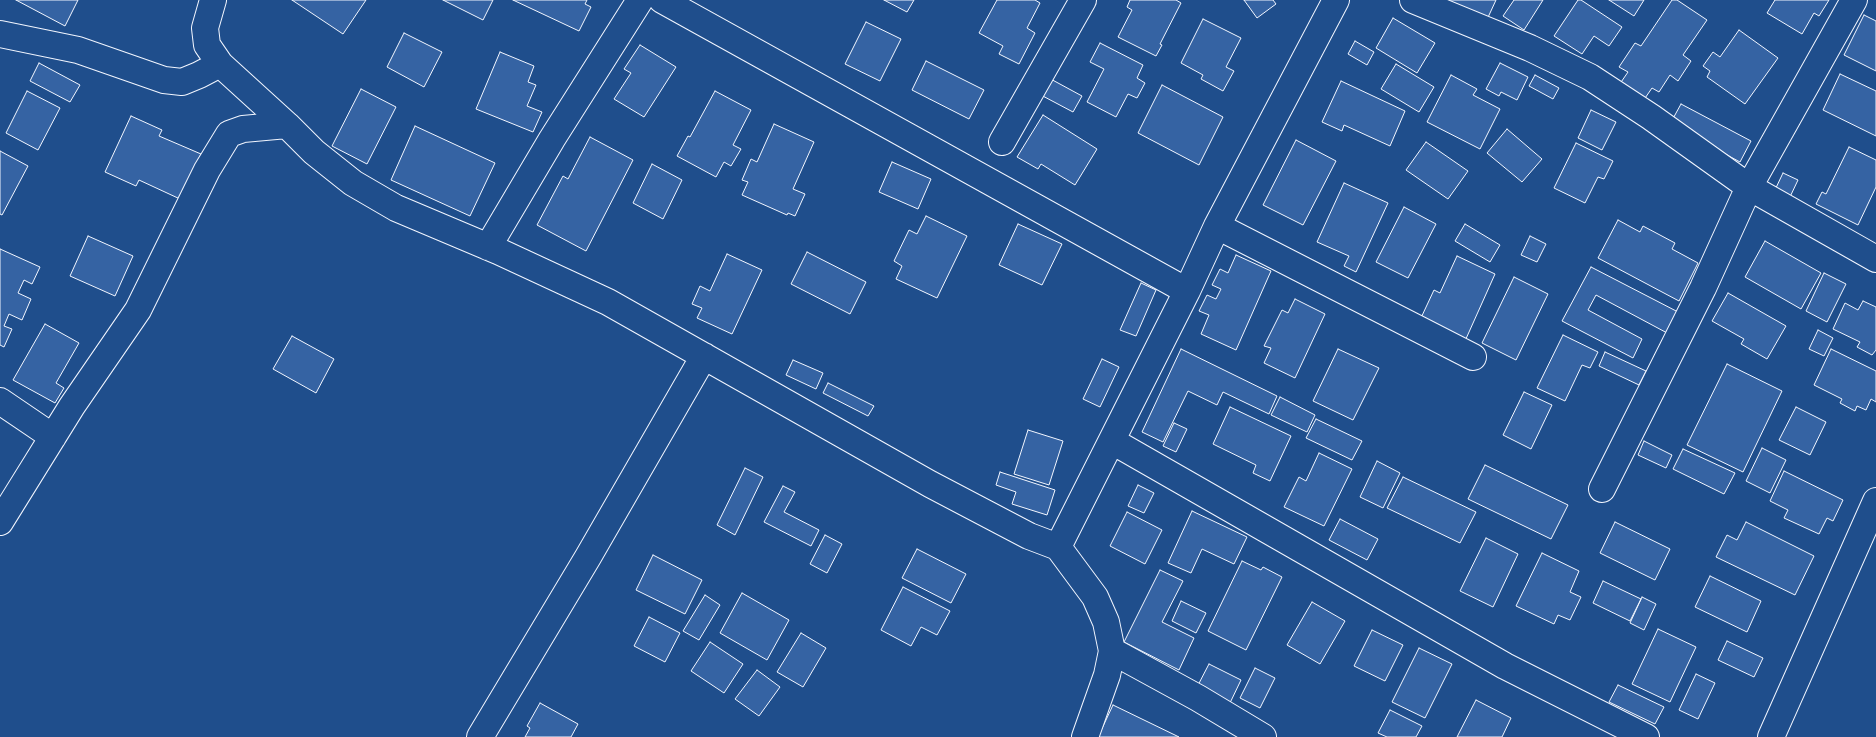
<!DOCTYPE html>
<html>
<head>
<meta charset="utf-8">
<style>
	body { margin:0 }
	canvas { display:block; background:#1f4e8c }
</style>
</head>
<body>
<canvas width="1876" height="737"></canvas>
<script>
const ctx = document.querySelector('canvas').getContext('2d');
ctx.lineJoin = 'round';
function fill(path, color) { ctx.fillStyle = color; ctx.fill(path, 'evenodd'); }
const shape = rows => new Path2D(rows.map(r => 'M' + r).join(''));
function trace(path, color, width, dash) { ctx.strokeStyle = color; ctx.lineWidth = width; ctx.lineCap = dash ? 'butt' : 'round'; ctx.setLineDash(dash || []); ctx.stroke(path); }
const building = shape([
	[16,0,78,0,65,26,16,0],
	[292,0,366,0,343,34,292,0],
	[443,0,493,0,483,20,443,0],
	[513,0,587,0,585,4,591,7,579,31,513,0],
	[884,0,914,0,907,12,884,0],
	[997,0,1035,0,1040,3,1027,28,1035,33,1019,64,999,54,1003,46,979,33,997,0],
	[1130,0,1176,0,1181,3,1160,44,1162,45,1156,56,1118,37,1132,10,1127,7,1130,0],
	[1244,0,1273,0,1276,4,1257,18,1244,0],
	[1430,0,1496,0,1484,26,1430,0],
	[1514,0,1543,0,1524,30,1503,16,1514,0],
	[1578,0,1581,0,1622,27,1609,46,1594,36,1582,54,1554,36,1578,0],
	[1609,0,1644,0,1634,16,1609,0],
	[1672,0,1677,0,1707,20,1683,55,1691,61,1678,81,1670,75,1659,92,1652,88,1641,104,1617,88,1628,72,1619,67,1635,43,1641,46,1672,0],
	[1775,0,1829,0,1819,16,1814,13,1802,34,1767,13,1775,0],
	[1864,15,1876,21,1876,71,1844,55,1864,15],
	[1393,18,1435,43,1417,73,1376,48,1393,18],
	[1203,19,1241,38,1226,67,1234,71,1223,91,1201,79,1203,75,1181,63,1203,19],
	[866,22,901,39,880,81,845,64,866,22],
	[1739,30,1778,58,1745,104,1707,77,1710,71,1703,66,1713,52,1720,57,1739,30],
	[404,33,442,52,424,87,387,67,404,33],
	[1355,41,1374,52,1367,65,1348,54,1355,41],
	[1100,43,1143,65,1137,78,1145,83,1137,98,1128,94,1116,117,1087,102,1104,69,1090,62,1100,43],
	[640,45,676,67,644,117,614,99,631,73,624,69,640,45],
	[500,52,534,66,528,82,536,85,527,106,542,112,533,132,476,109,500,52],
	[926,61,984,90,969,119,912,90,926,61],
	[39,63,80,85,70,102,30,81,39,63],
	[1500,63,1528,77,1517,100,1501,92,1499,96,1486,89,1500,63],
	[1396,64,1434,87,1419,112,1381,89,1396,64],
	[1840,74,1876,91,1876,136,1823,110,1840,74],
	[1451,75,1477,89,1473,95,1500,109,1480,149,1427,122,1451,75],
	[1535,75,1559,88,1553,99,1529,86,1535,75],
	[1047,77,1082,96,1073,112,1039,94,1047,77],
	[1341,81,1405,111,1390,146,1344,125,1342,131,1322,122,1341,81],
	[1162,85,1223,117,1199,165,1138,133,1162,85],
	[361,89,396,107,367,164,332,146,361,89],
	[27,91,60,108,38,150,6,133,27,91],
	[715,91,751,110,733,145,741,149,731,166,724,162,716,177,677,156,688,136,690,137,715,91],
	[1681,104,1751,141,1740,162,1670,124,1681,104],
	[1591,110,1616,122,1602,150,1578,138,1591,110],
	[1043,115,1097,149,1075,185,1041,164,1038,169,1017,157,1043,115],
	[131,116,162,130,159,136,201,154,180,199,139,180,136,186,105,172,131,116],
	[774,124,814,142,793,189,805,194,795,216,788,213,787,215,742,195,748,182,742,180,751,159,757,162,774,124],
	[415,126,495,163,470,216,391,180,415,126],
	[1507,129,1542,159,1522,182,1487,153,1507,129],
	[590,137,633,160,586,251,537,225,563,176,568,179,590,137],
	[1296,140,1336,161,1303,225,1263,205,1296,140],
	[1426,142,1468,171,1448,199,1406,170,1426,142],
	[1576,143,1613,161,1604,179,1598,177,1585,203,1554,188,1576,143],
	[1849,147,1876,160,1876,187,1858,225,1816,204,1822,192,1826,194,1849,147],
	[0,151,28,166,2,215,0,214,0,151],
	[892,162,931,179,918,209,879,192,892,162],
	[652,164,682,180,663,219,633,203,652,164],
	[1783,173,1798,180,1789,199,1774,192,1783,173],
	[1344,183,1388,203,1356,272,1344,266,1349,256,1317,242,1344,183],
	[1404,207,1436,224,1408,278,1376,262,1404,207],
	[926,216,967,236,937,298,896,279,902,266,894,261,909,230,917,234,926,216],
	[1618,220,1640,232,1643,226,1675,243,1672,249,1698,263,1679,301,1598,258,1618,220],
	[1018,224,1062,244,1042,285,999,265,1018,224],
	[1465,224,1500,245,1490,262,1455,241,1465,224],
	[88,236,133,256,115,296,70,276,88,236],
	[1530,236,1546,244,1537,262,1521,255,1530,236],
	[1765,241,1821,273,1801,309,1745,277,1765,241],
	[0,249,40,267,32,284,24,280,18,293,31,299,22,320,9,314,4,326,12,329,4,347,0,345,0,249],
	[807,252,866,282,850,314,791,284,807,252],
	[727,254,762,270,732,334,697,318,702,308,692,304,700,286,710,291,727,254],
	[1236,255,1271,271,1236,350,1201,334,1209,315,1199,311,1207,295,1216,299,1221,289,1212,285,1220,269,1228,273,1236,255],
	[1457,256,1495,274,1465,341,1420,320,1434,290,1440,293,1457,256],
	[1591,267,1680,313,1669,334,1596,295,1588,310,1642,339,1633,358,1562,321,1591,267],
	[1824,273,1846,284,1827,322,1806,311,1824,273],
	[1514,277,1548,294,1516,360,1482,343,1514,277],
	[1141,283,1156,290,1136,336,1120,330,1141,283],
	[1728,293,1786,326,1767,359,1741,344,1744,339,1712,321,1728,293],
	[1295,299,1325,314,1295,378,1264,363,1271,348,1264,346,1282,310,1288,313,1295,299],
	[1863,301,1876,307,1876,350,1872,355,1857,347,1860,342,1833,329,1845,303,1858,310,1863,301],
	[45,324,79,343,56,383,64,388,55,403,13,380,45,324],
	[1818,330,1833,338,1824,356,1809,349,1818,330],
	[1563,335,1598,352,1590,368,1582,365,1565,401,1537,388,1563,335],
	[292,336,334,359,316,393,273,369,292,336],
	[1181,349,1277,396,1269,414,1223,392,1217,405,1188,391,1163,442,1142,432,1181,349],
	[1338,349,1379,368,1353,420,1313,401,1338,349],
	[1831,349,1876,371,1876,402,1871,399,1866,410,1857,406,1855,411,1840,403,1842,399,1814,385,1831,349],
	[1605,352,1646,371,1639,385,1599,366,1605,352],
	[1102,359,1119,367,1100,407,1083,399,1102,359],
	[793,360,823,373,816,389,786,375,793,360],
	[1727,364,1782,391,1743,472,1687,445,1727,364],
	[828,383,874,406,868,416,823,393,828,383],
	[1524,392,1552,405,1531,449,1503,435,1524,392],
	[1280,397,1315,415,1307,432,1271,415,1280,397],
	[1230,407,1291,436,1270,481,1253,473,1256,465,1213,444,1230,407],
	[1796,407,1826,422,1810,455,1779,440,1796,407],
	[1316,419,1362,441,1352,460,1306,438,1316,419],
	[1174,423,1187,429,1176,452,1163,446,1174,423],
	[1028,430,1063,441,1049,485,1014,474,1028,430],
	[1644,441,1672,455,1666,468,1638,455,1644,441],
	[1762,448,1786,460,1770,493,1746,481,1762,448],
	[1683,449,1735,473,1724,494,1673,469,1683,449],
	[1319,453,1352,469,1324,526,1284,507,1299,477,1306,481,1319,453],
	[1377,461,1400,473,1383,508,1360,497,1377,461],
	[1485,465,1568,505,1551,539,1468,499,1485,465],
	[745,468,763,477,735,535,717,525,745,468],
	[1784,471,1843,500,1833,521,1827,518,1819,534,1784,518,1788,510,1770,501,1784,471],
	[1000,472,1055,490,1047,515,1012,504,1016,492,996,485,1000,472],
	[1403,477,1476,512,1460,543,1387,508,1403,477],
	[1138,485,1154,493,1144,513,1128,506,1138,485],
	[783,486,795,492,784,512,819,530,811,546,764,522,783,486],
	[1192,511,1247,537,1234,564,1202,549,1191,573,1168,563,1192,511],
	[1127,512,1162,530,1145,564,1110,546,1127,512],
	[1340,519,1378,539,1367,560,1329,540,1340,519],
	[1615,522,1670,549,1655,580,1600,553,1615,522],
	[1746,522,1814,556,1795,595,1716,557,1727,535,1737,540,1746,522],
	[825,535,842,544,827,573,810,564,825,535],
	[1486,538,1518,554,1493,607,1460,591,1486,538],
	[917,549,966,574,951,603,902,578,917,549],
	[1542,553,1579,571,1570,592,1581,597,1570,620,1558,615,1554,624,1516,606,1542,553],
	[653,555,702,580,685,614,636,590,653,555],
	[1242,561,1261,570,1263,567,1282,577,1246,650,1208,631,1242,561],
	[1160,570,1183,581,1162,622,1194,638,1179,670,1124,642,1160,570],
	[1710,576,1761,601,1747,632,1695,607,1710,576],
	[1603,581,1641,599,1630,621,1593,603,1603,581],
	[903,587,950,611,937,635,921,627,911,646,881,630,903,587],
	[742,593,789,620,767,660,720,633,742,593],
	[705,595,720,605,699,640,683,631,705,595],
	[1642,597,1656,604,1644,630,1630,623,1642,597],
	[1181,601,1206,613,1196,633,1172,621,1181,601],
	[1312,602,1345,621,1320,664,1287,645,1312,602],
	[649,617,680,633,665,662,634,646,649,617],
	[1658,629,1696,647,1670,702,1632,684,1658,629],
	[1372,630,1403,645,1385,681,1354,666,1372,630],
	[801,633,826,648,803,687,777,672,801,633],
	[1727,641,1763,658,1754,677,1718,660,1727,641],
	[710,642,743,664,724,693,691,671,710,642],
	[1419,648,1452,664,1425,718,1392,702,1419,648],
	[1209,664,1241,680,1229,705,1196,689,1209,664],
	[1255,668,1275,678,1260,708,1240,698,1255,668],
	[757,670,780,687,759,716,735,699,757,670],
	[1696,674,1715,683,1698,719,1679,710,1696,674],
	[1618,685,1664,707,1655,724,1609,702,1618,685],
	[1476,700,1511,718,1502,737,1457,737,1476,700],
	[540,703,578,724,571,737,525,737,530,728,527,726,540,703],
	[1113,705,1179,737,1098,737,1113,705],
	[1390,710,1422,726,1416,737,1387,737,1378,733,1390,710]
]);
const street = shape([
	[213,0,205,28,207,45,220,64,287,125,314,152,353,183,396,208,498,251,608,302,930,484,1029,536,1058,547,1095,597,1106,622,1112,651,1107,675,1085,737],
	[662,0,1187,291],
	[1413,0,1530,48,1590,77,1651,117,1749,187,1876,259],
	[0,34,78,50,164,80,182,82,199,75,220,64],
	[1002,142,1083,0],
	[1217,226,1473,357],
	[488,247,552,139,640,0],
	[0,401,53,437],
	[1112,441,1505,666,1646,737],
	[1602,489,1703,288,1749,187,1854,0],
	[0,522,72,406,138,310,207,170,229,134,243,129,287,125],
	[1058,547,1187,291,1217,226,1336,0],
	[1112,651,1198,698,1263,737],
	[480,737,588,557,704,356],
	[1771,737,1876,501]
]);
fill(building, '#3563a3');
trace(building, '#f2f6ff', 1);
trace(street, '#f2f6ff', 28);
trace(street, '#1f4e8c', 26);
</script>
</body>
</html>
